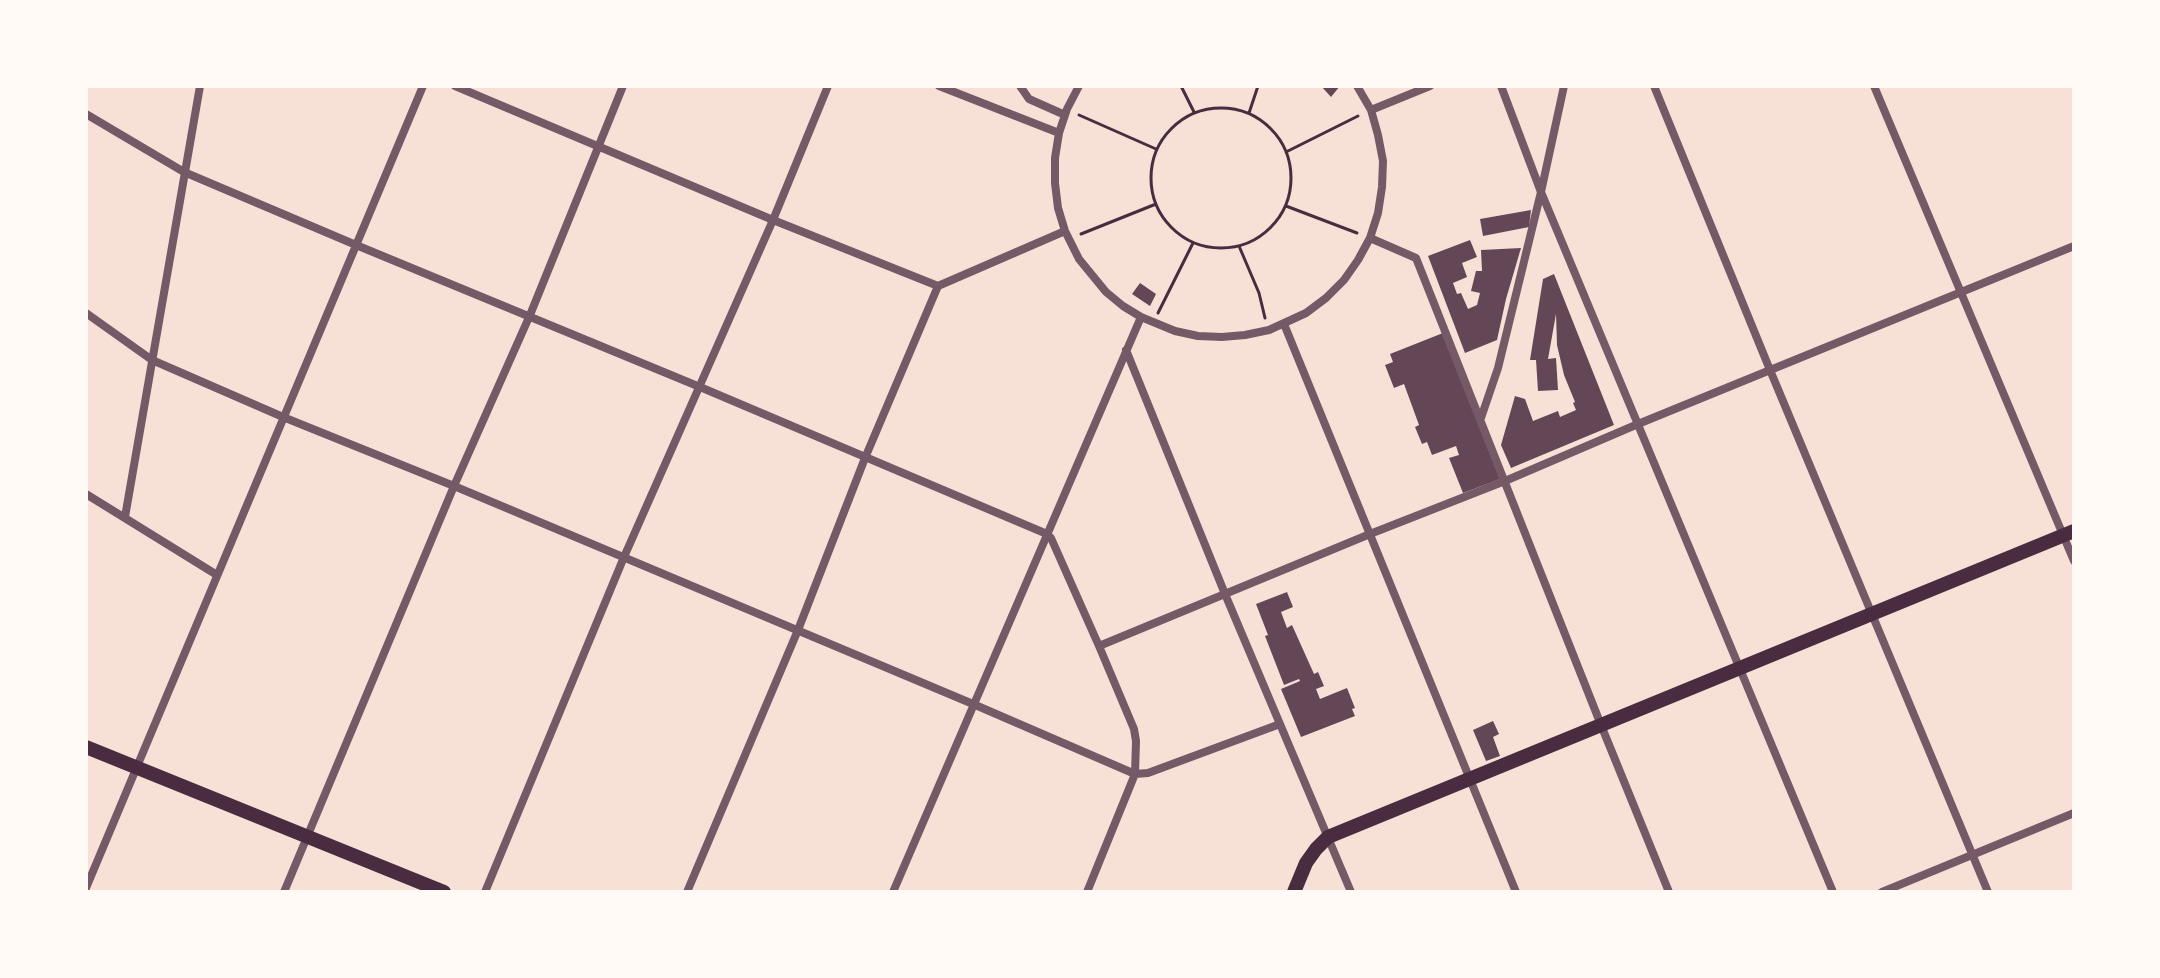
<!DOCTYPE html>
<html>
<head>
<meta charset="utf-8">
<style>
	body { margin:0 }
	#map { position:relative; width:2160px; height:978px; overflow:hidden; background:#f7e1d7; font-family:Manrope,sans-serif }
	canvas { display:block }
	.frame { position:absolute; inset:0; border:88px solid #fffaf5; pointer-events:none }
</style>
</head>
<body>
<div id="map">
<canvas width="2160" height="978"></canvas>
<div class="frame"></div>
</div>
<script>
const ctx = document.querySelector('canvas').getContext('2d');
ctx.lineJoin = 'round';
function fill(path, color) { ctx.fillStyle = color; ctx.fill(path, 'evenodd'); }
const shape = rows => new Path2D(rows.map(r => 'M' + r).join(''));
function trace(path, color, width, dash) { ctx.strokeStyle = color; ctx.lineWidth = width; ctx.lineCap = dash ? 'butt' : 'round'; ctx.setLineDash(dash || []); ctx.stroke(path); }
const building = shape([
	[1321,86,1340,86,1331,97],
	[1531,210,1529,227,1483,236,1480,219],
	[1470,240,1477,257,1462,263,1467,277,1453,283,1457,294,1461,293,1468,309,1477,305,1480,293,1471,291,1476,271,1482,271,1481,250,1521,248,1506,299,1497,340,1465,353,1428,256],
	[1554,274,1614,425,1511,468,1501,445,1515,396,1525,399,1533,421,1558,411,1560,417,1576,410,1573,403,1575,402,1564,375,1557,345,1556,314,1548,359,1556,358,1558,390,1538,391,1536,360,1530,360,1543,279],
	[1140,283,1156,294,1150,306,1132,294],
	[1443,333,1500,479,1463,493,1449,458,1459,455,1456,446,1432,455,1427,442,1422,444,1415,427,1419,425,1404,384,1394,388,1385,365,1393,362,1390,354],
	[1287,592,1293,607,1281,612,1287,628,1292,625,1314,674,1318,672,1324,686,1316,689,1320,699,1347,688,1355,708,1352,709,1355,716,1301,737,1281,689,1300,681,1299,679,1284,685,1265,636,1268,635,1256,604],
	[1493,721,1499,734,1493,737,1500,756,1486,761,1473,730]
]);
const path = shape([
	[1181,86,1194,112],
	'1151 178a70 70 0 1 1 140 0a70 70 0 1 1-140 0Z',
	[1249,113,1258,86],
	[1079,115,1156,149],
	[1286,152,1358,116],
	[1286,206,1357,233],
	[1081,234,1156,204],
	[1239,246,1259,293,1265,318],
	[1158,313,1193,243]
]);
const minor = shape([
	[455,86,773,220,938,286],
	[939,86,1059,133],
	[1020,86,1029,99,1065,115],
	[1079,86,1067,109,1059,133,1055,158,1055,183,1058,208,1065,231,1079,259,1106,292,1123,306,1141,317,1175,331,1198,336,1222,337,1245,335,1269,330,1306,313,1326,298,1344,280,1358,260,1370,238,1378,213,1382,187,1383,161,1378,135,1371,110,1357,86],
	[1501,86,1541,192,1833,892],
	[1654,86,1770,370,1988,892],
	[1874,86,2074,561],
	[1371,110,1430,86],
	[86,114,184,172,356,245,700,387,1047,534,1051,538,1099,646,1134,729,1136,741,1135,774,1087,892],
	[1370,238,1416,258,1601,725,1669,892],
	[938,286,1065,231],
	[86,313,152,360,283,417,454,486,973,704,1135,774,1148,773,1280,724],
	[1284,324,1516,892],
	[1126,350,1225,594,1351,892],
	[1481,418,1498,368,1541,192,1564,86],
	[86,494,217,575],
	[125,517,200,86],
	[1099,646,1370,534,1505,481,1638,424,2074,246],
	[86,888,423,86],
	[284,892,454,486,530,315,623,86],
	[485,892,624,557,773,220,828,86],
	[687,892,798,630,865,458,938,286],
	[893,892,1141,317],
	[1882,892,2074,813]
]);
const secondary = shape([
	[86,747,444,892],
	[1294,892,1306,863,1316,849,1328,837,2074,531]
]);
fill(building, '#644757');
trace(path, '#4a2c40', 3);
trace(minor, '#755966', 8);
trace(secondary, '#4a2c40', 14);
</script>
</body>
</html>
